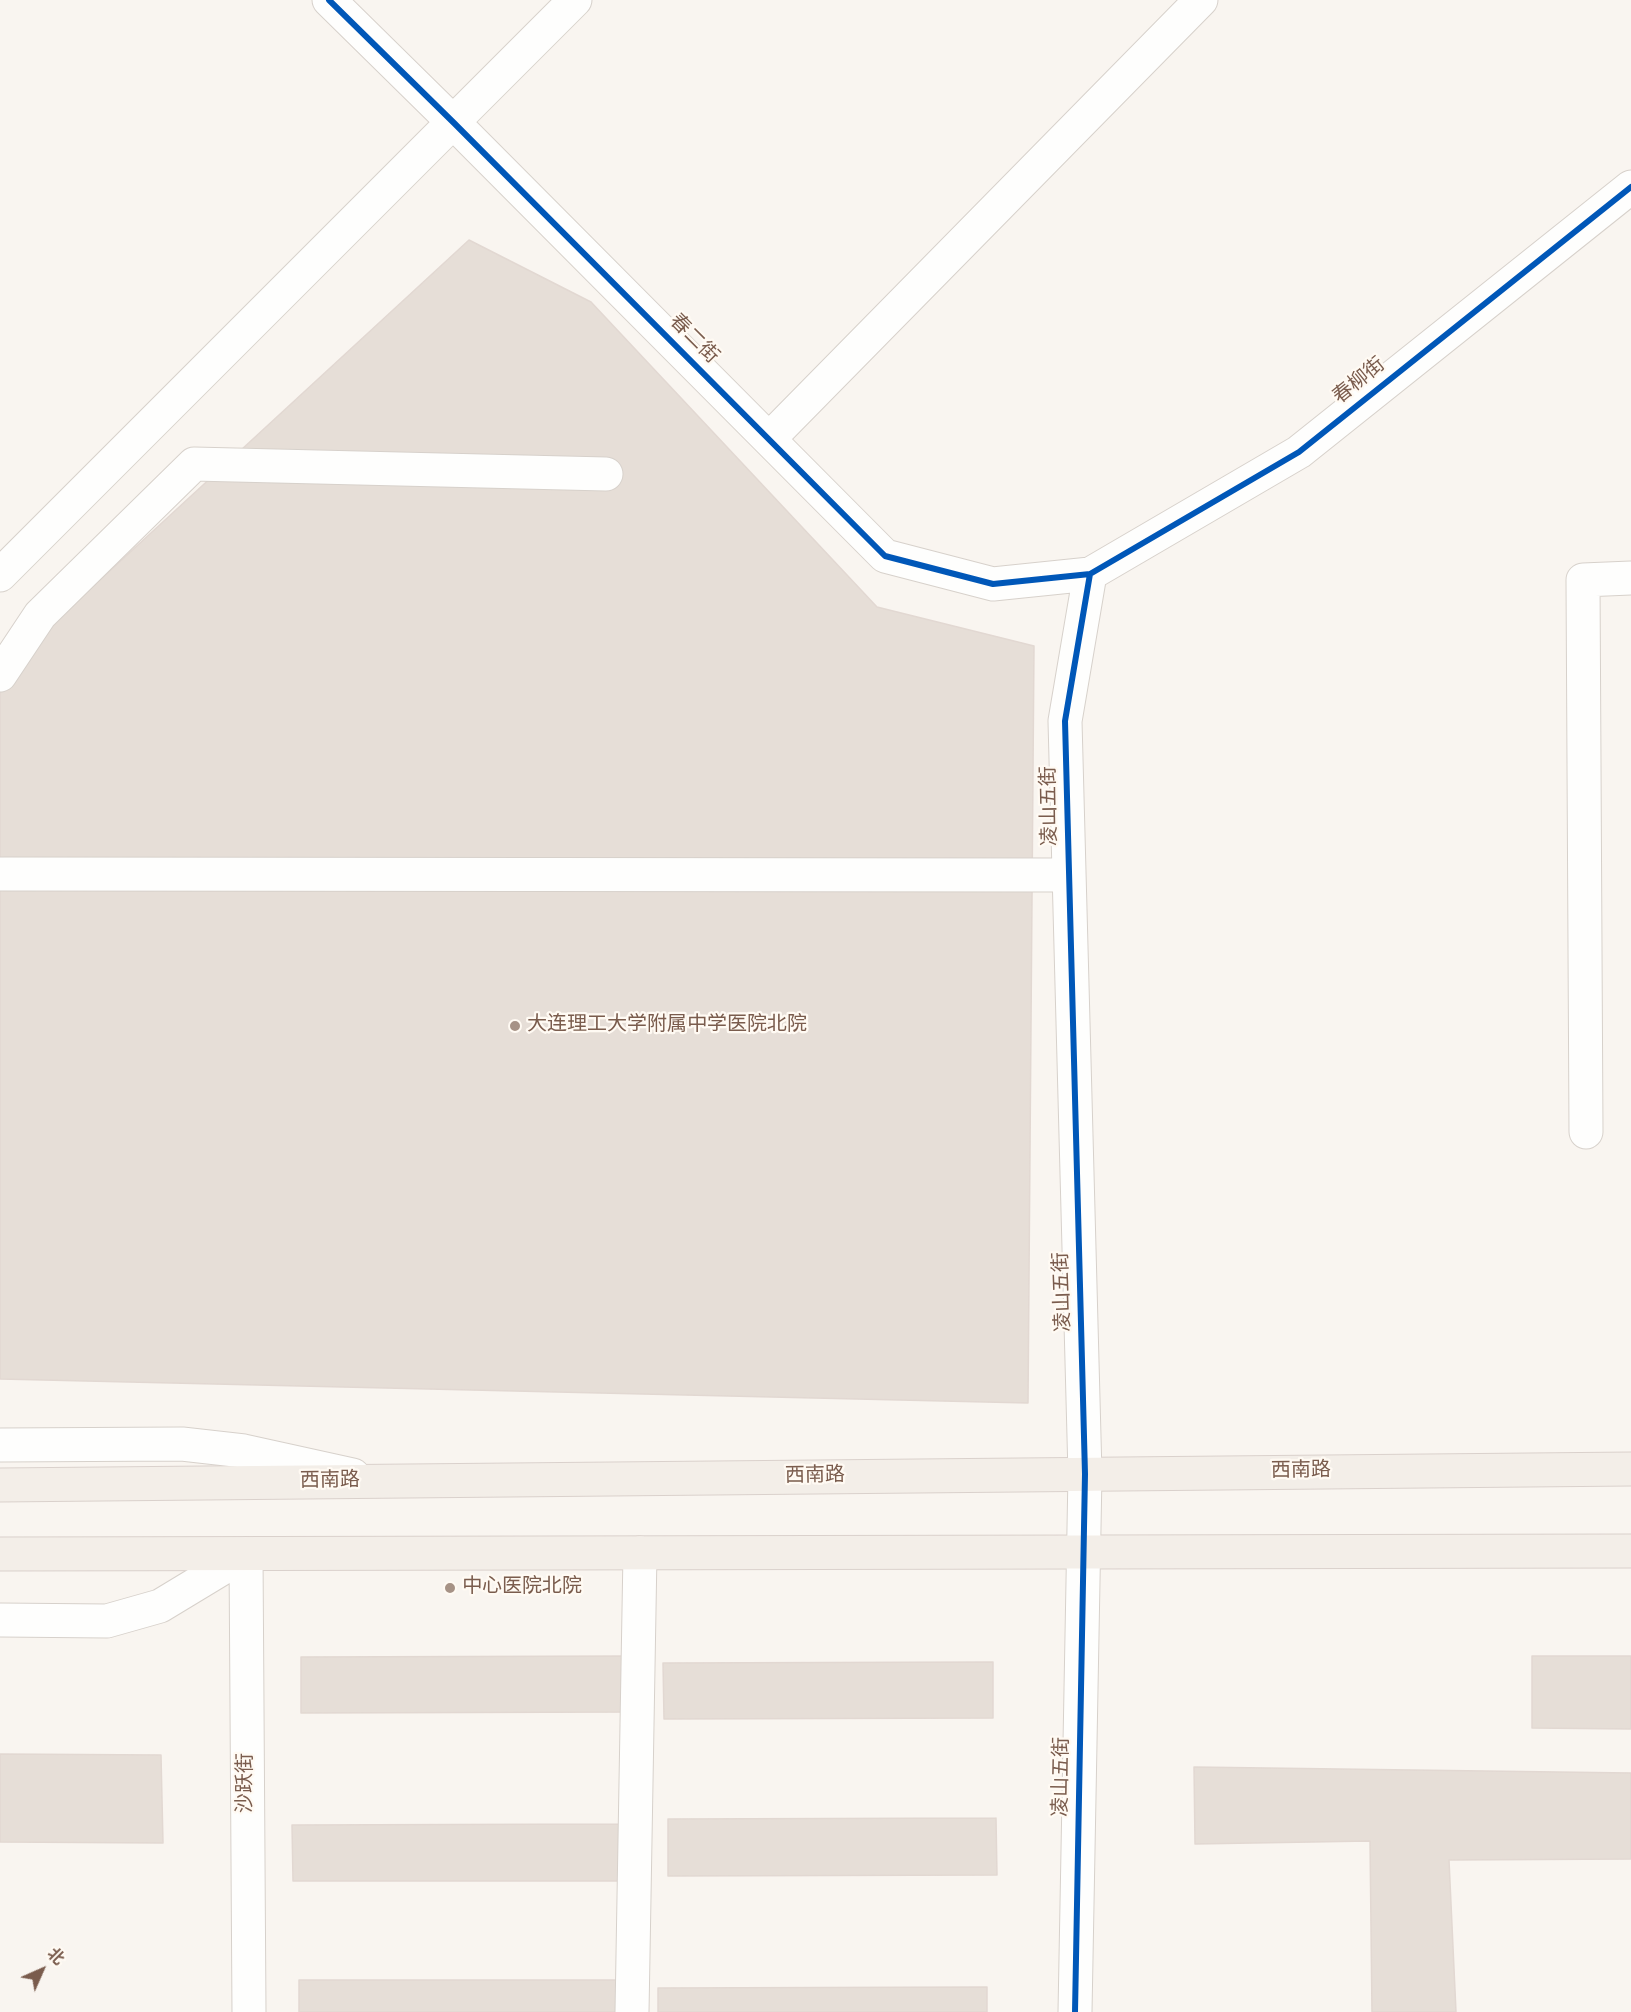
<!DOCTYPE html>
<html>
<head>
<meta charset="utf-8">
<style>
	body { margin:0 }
	#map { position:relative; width:1631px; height:2012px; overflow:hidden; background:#f9f5f0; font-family:Overpass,"Noto Sans SC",sans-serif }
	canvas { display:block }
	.north { position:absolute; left:12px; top:1940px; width:60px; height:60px; -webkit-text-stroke:4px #fffaf3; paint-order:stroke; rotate:45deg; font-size:16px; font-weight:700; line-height:24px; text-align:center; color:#7a5c4d }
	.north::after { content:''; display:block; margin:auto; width:21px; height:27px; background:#7a5c4d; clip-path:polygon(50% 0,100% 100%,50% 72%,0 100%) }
</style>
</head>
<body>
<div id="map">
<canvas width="1631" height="2012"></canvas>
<div class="north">北</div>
</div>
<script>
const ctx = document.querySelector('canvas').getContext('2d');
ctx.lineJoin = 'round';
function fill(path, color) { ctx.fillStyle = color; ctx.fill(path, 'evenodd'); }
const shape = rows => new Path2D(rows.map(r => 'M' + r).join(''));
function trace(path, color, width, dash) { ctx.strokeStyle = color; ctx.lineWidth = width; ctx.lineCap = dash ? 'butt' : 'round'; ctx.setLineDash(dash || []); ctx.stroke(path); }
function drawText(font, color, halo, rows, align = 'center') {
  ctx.font = font + ' Overpass,"Noto Sans SC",sans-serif'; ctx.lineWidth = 4.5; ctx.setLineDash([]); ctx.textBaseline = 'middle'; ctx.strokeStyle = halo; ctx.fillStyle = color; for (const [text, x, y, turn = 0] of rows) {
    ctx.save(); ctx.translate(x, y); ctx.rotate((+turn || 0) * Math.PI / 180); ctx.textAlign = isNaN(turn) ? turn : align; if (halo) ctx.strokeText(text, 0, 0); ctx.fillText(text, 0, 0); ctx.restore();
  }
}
const building = shape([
	[469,240,591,302,877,607,1034,646,1028,1403,0,1379,0,672,469,240],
	[630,1656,630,1712,301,1713,301,1657,630,1656],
	[1532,1656,1631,1656,1631,1729,1532,1728,1532,1656],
	[993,1662,993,1718,664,1719,663,1663,993,1662],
	[0,1754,161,1755,163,1843,0,1842,0,1754],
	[1194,1767,1631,1773,1631,1859,1449,1860,1456,2012,1372,2012,1370,1841,1195,1844,1194,1767],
	[996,1818,997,1875,668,1876,668,1819,996,1818],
	[621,1824,622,1881,293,1881,292,1825,621,1824],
	[299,1980,628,1980,628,2012,299,2012,299,1980],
	[987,1987,987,2012,658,2012,658,1988,987,1987]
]);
const minor = shape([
	[329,0,454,123,885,556,993,584,1090,574,1299,452,1631,187],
	[769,439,1201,0],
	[0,575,575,0],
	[0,675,40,615,194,464,606,474],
	[0,874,1069,875],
	[1586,1132,1583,580,1631,578],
	[0,1445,182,1444,244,1451,353,1475],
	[246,1554,249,2012],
	[0,1620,107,1621,160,1606,246,1554],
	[632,2012,640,1553],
	[1075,2012,1085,1474,1065,721,1090,574]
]);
const major = shape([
	[0,1485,1631,1469],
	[0,1554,1631,1551]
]);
const cycleway = shape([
	[329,0,454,123,885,556,993,584,1090,574,1299,452,1631,187],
	[1075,2012,1085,1474,1065,721,1090,574]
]);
const markers = [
	[515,1026,6,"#a69286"],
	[450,1588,6,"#a69286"]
];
const streetNames = [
	["春二街",693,340,45],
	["春柳街",1360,382,-39],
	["凌山五街",1051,806,-91],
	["凌山五街",1064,1292,-92],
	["西南路",1301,1472,-1],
	["西南路",815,1477,-1],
	["西南路",330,1482,-1],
	["凌山五街",1063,1777,-89],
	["沙跃街",247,1783,-90]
];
const poiNames = [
	["大连理工大学附属中学医院北院",527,1026],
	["中心医院北院",462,1588]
];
fill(building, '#e6ded7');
trace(building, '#e2d8d2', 1.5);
trace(minor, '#d7d1cb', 35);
trace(major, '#dad1cc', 35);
trace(minor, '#fefefd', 33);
trace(major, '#f3eee8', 33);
trace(cycleway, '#0057b8', 6);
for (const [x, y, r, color] of markers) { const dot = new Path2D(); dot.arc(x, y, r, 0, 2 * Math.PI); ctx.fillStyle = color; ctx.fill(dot); trace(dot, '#fffaf3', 2); }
drawText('20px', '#7a5c4d', '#fffaf3', streetNames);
drawText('20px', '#7a5c4d', '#fffaf3', poiNames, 'left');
</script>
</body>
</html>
